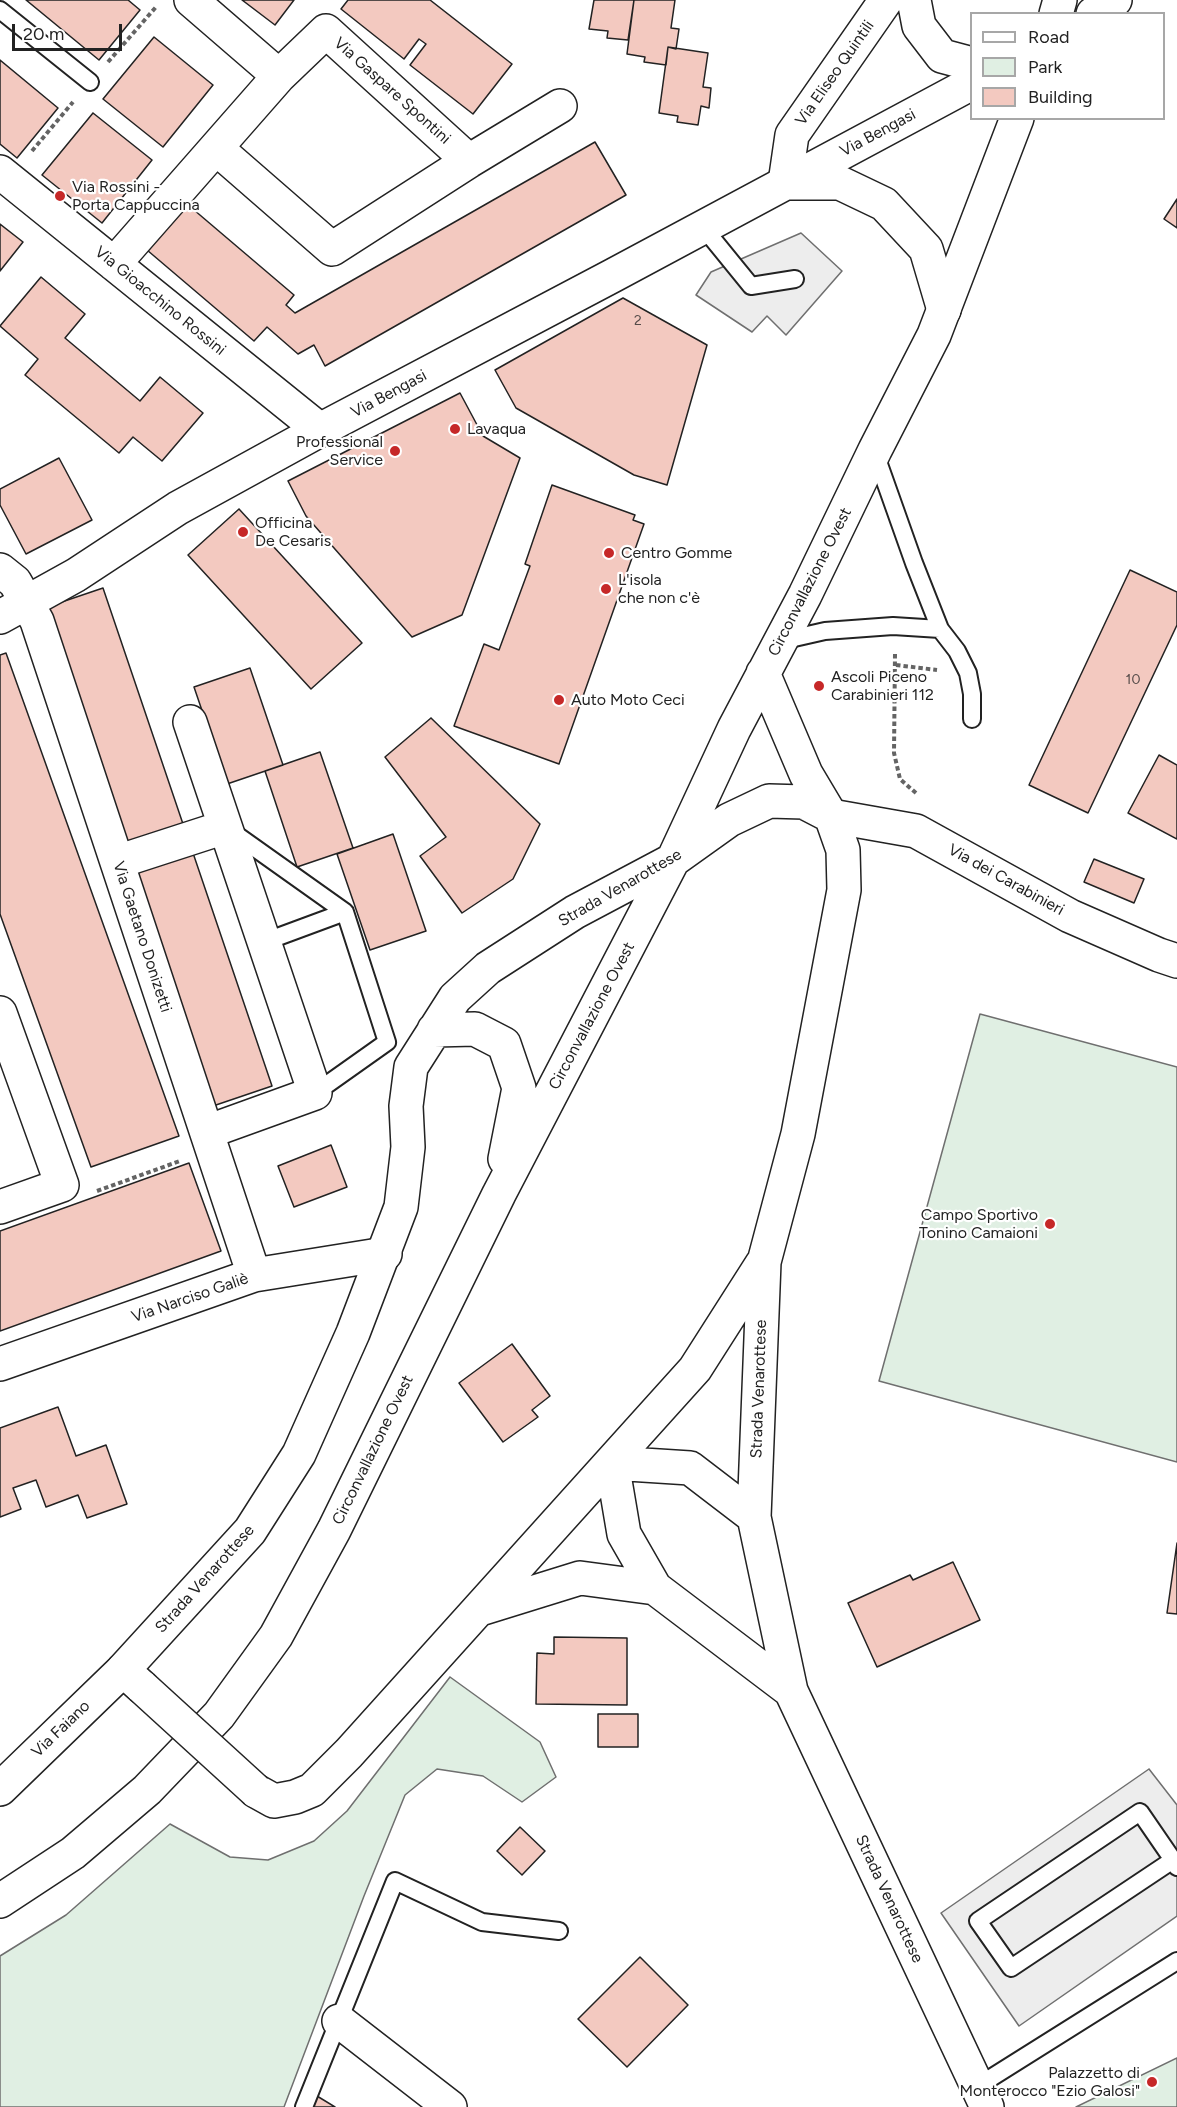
<!DOCTYPE html>
<html>
<head>
<meta charset="utf-8">
<style>
	body { margin:0 }
	#map { position:relative; width:1177px; height:2107px; overflow:hidden; background:#fff; font-family:Figtree,sans-serif }
	canvas { display:block }
	.legend { position:absolute; left:970px; top:12px; width:195px; height:108px; box-sizing:border-box; background:#fff; border:2px solid #a7a7a7; margin:0; padding:8px 10px; list-style:none; font-size:18px; color:#222 }
	.legend li { display:flex; align-items:center; gap:12px; height:30px }
	.legend b { width:30px; border:2px solid #a7a7a7 }
	.scale { position:absolute; left:12px; top:24px; width:110px; height:27px; box-sizing:border-box; border:3px solid #222; border-top:0; padding-left:8px; font-size:18px; line-height:21px; white-space:nowrap; color:#222; -webkit-text-stroke:4px #fff; paint-order:stroke }
</style>
</head>
<body>
<div id="map">
<canvas width="1177" height="2107"></canvas>
<ul class="legend">
<li><b style="height:8px;background:#fff"></b>Road</li>
<li><b style="height:16px;background:#e0efe3"></b>Park</li>
<li><b style="height:16px;background:#f3c9c0"></b>Building</li>
</ul>
<div class="scale">20 m</div>
</div>
<script>
const ctx = document.querySelector('canvas').getContext('2d');
ctx.lineJoin = 'round';
function fill(path, color) { ctx.fillStyle = color; ctx.fill(path, 'evenodd'); }
const shape = rows => new Path2D(rows.map(r => 'M' + r).join(''));
function trace(path, color, width, dash) { ctx.strokeStyle = color; ctx.lineWidth = width; ctx.lineCap = dash ? 'butt' : 'round'; ctx.setLineDash(dash || []); ctx.stroke(path); }
function drawText(font, color, halo, rows, align = 'center') {
  ctx.font = font + ' Figtree,sans-serif'; ctx.lineWidth = 4.5; ctx.setLineDash([]); ctx.textBaseline = 'middle'; ctx.strokeStyle = halo; ctx.fillStyle = color; for (const [text, x, y, turn = 0] of rows) {
    ctx.save(); ctx.translate(x, y); ctx.rotate((+turn || 0) * Math.PI / 180); ctx.textAlign = isNaN(turn) ? turn : align; if (halo) ctx.strokeText(text, 0, 0); ctx.fillText(text, 0, 0); ctx.restore();
  }
}
const green = shape([
	[980,1014,1177,1067,1177,1462,879,1381,980,1014],
	[450,1677,540,1742,556,1777,522,1802,483,1776,437,1769,405,1795,364,1896,284,2107,0,2107,0,1956,66,1915,170,1824,230,1857,268,1860,314,1841,347,1811,450,1677],
	[1177,2058,1177,2107,1076,2107,1177,2058]
]);
const parking = shape([
	[801,233,842,271,786,335,767,316,752,332,696,295,711,272,801,233],
	[1149,1769,1177,1805,1177,1916,1019,2026,941,1913,1149,1769]
]);
const building = shape([
	[26,0,128,0,140,10,99,60,26,0],
	[242,0,294,0,275,25,242,0],
	[348,0,430,0,512,64,473,114,410,65,426,44,419,39,404,59,341,9,348,0],
	[594,0,634,0,628,40,607,38,608,31,589,29,594,0],
	[634,0,675,0,671,28,679,29,676,49,668,47,666,65,644,62,645,57,627,54,634,0],
	[154,37,213,85,163,147,103,99,154,37],
	[668,47,708,53,703,87,711,88,709,108,701,106,698,125,677,122,678,116,659,113,668,47],
	[0,60,58,108,17,158,0,144,0,60],
	[93,113,152,160,102,223,42,175,93,113],
	[595,142,626,195,325,366,314,345,298,354,267,327,254,341,147,250,187,204,294,295,286,305,295,313,595,142],
	[1177,199,1177,228,1164,219,1177,199],
	[0,224,23,242,0,271,0,224],
	[41,277,85,314,65,338,140,401,160,377,203,413,162,461,133,437,119,453,25,375,38,359,0,326,41,277],
	[623,298,707,345,667,485,634,475,516,408,495,370,623,298],
	[460,393,483,436,520,458,462,615,412,637,306,516,288,481,460,393],
	[59,458,92,520,26,554,0,505,0,489,59,458],
	[552,485,635,515,633,520,644,524,559,764,454,726,484,644,499,650,530,566,525,564,552,485],
	[239,509,362,643,311,689,188,555,239,509],
	[1130,570,1177,592,1177,625,1088,813,1029,785,1130,570],
	[103,588,183,824,124,845,44,608,103,588],
	[6,653,179,1136,91,1167,0,914,0,655,6,653],
	[250,668,283,765,227,784,194,687,250,668],
	[431,718,540,824,513,879,462,913,420,856,446,837,385,757,431,718],
	[320,752,353,848,297,867,265,771,320,752],
	[1159,755,1177,765,1177,839,1128,813,1159,755],
	[393,834,426,931,370,950,337,854,393,834],
	[192,850,272,1086,213,1106,133,870,192,850],
	[1094,859,1144,879,1134,903,1084,882,1094,859],
	[331,1145,347,1187,294,1207,278,1166,331,1145],
	[189,1163,221,1251,0,1331,0,1231,189,1163],
	[512,1344,550,1396,532,1410,538,1417,503,1442,459,1383,512,1344],
	[58,1407,76,1456,106,1445,127,1504,87,1518,78,1495,46,1507,36,1480,13,1488,21,1509,0,1517,0,1428,58,1407],
	[1177,1543,1177,1614,1167,1613,1177,1543],
	[953,1562,980,1620,877,1667,848,1603,910,1575,913,1580,953,1562],
	[554,1637,627,1638,627,1705,536,1704,537,1653,554,1654,554,1637],
	[598,1714,638,1714,638,1747,598,1747,598,1714],
	[520,1827,545,1851,522,1875,497,1851,520,1827],
	[640,1957,688,2005,627,2067,578,2019,640,1957],
	[317,2096,335,2107,310,2107,317,2096]
]);
const path = shape([
	[108,62,156,7],
	[32,151,73,102],
	[895,654,894,753,900,779,917,794],
	[896,665,937,670],
	[97,1191,180,1161]
]);
const service = shape([
	[0,10,90,82],
	[703,227,751,286,795,279],
	[875,453,914,563,940,629],
	[781,641,825,631,893,626,940,629,957,651,968,673,972,694,972,719],
	[231,831,345,912,264,942],
	[315,1093,387,1042,345,912],
	[1173,1860,1011,1968,978,1921,1140,1812,1173,1860,1177,1867],
	[978,2086,1177,1961],
	[304,2107,395,1881,482,1922,559,1931]
]);
const minor = shape([
	[191,0,279,76],
	[914,0,919,26,942,56,972,64],
	[1093,14,1115,0],
	[216,148,332,249,469,161,560,106],
	[0,172,320,430],
	[785,183,792,135,886,0],
	[114,264,279,76,326,31,469,161],
	[0,570,15,582,37,621,254,1275],
	[190,722,315,1093,207,1132],
	[831,816,916,831,1070,916,1159,955,1177,961],
	[117,862,225,827],
	[0,1013,62,1185,0,1207],
	[0,1364,254,1275,385,1254],
	[339,2021,450,2107]
]);
const tertiary = shape([
	[790,183,840,183,884,204,926,249,944,310],
	[0,617,76,575,178,508,320,430,612,276,972,83],
	[0,1789,123,1670]
]);
const secondary = shape([
	[1056,14,1060,0],
	[434,1030,475,1029,504,1044,519,1088,505,1159],
	[612,1463,690,1468,754,1517,791,1691,987,2107],
	[612,1463,624,1534,655,1588,791,1691],
	[754,1517,764,1262,798,1134,844,890,843,850,831,816,806,774,763,673],
	[480,1609,580,1578,655,1588],
	[142,1687,123,1670,250,1531,299,1454,353,1333,401,1207,408,1147,406,1106,411,1067,455,998,488,968,575,912,673,860,729,820,769,801,804,802,831,816],
	[256,1791,274,1801,295,1797,312,1790,349,1753,695,1369,762,1264],
	[0,1901,73,1853,147,1790,219,1715,276,1636,334,1530,499,1194,673,860,734,729,805,595,875,450,934,335,1017,118]
]);
const secondaryBridge = shape([
	[142,1687,256,1791]
]);
const markers = [
	[60,196,6,"#c62828"],
	[455,429,6,"#c62828"],
	[395,451,6,"#c62828"],
	[243,532,6,"#c62828"],
	[609,553,6,"#c62828"],
	[606,589,6,"#c62828"],
	[819,686,6,"#c62828"],
	[559,700,6,"#c62828"],
	[1050,1224,6,"#c62828"],
	[1152,2082,6,"#c62828"]
];
const numberNames = [
	["2",638,321],
	["10",1133,680]
];
const streetNames = [
	["Via Eliseo Quintili",835,73,-55],
	["Via Gaspare Spontini",392,91,42],
	["Via Bengasi",878,133,-28],
	["Via Gioacchino Rossini",160,301,39],
	["Via Bengasi",389,394,-28],
	["Circonvallazione Ovest",810,582,-63],
	["Via dei Carabinieri",1006,880,29],
	["Strada Venarottese",620,888,-30],
	["Via Gaetano Donizetti",142,937,72],
	["Circonvallazione Ovest",592,1016,-62],
	["Via Narciso Galiè",190,1298,-19],
	["Strada Venarottese",759,1389,-88],
	["Circonvallazione Ovest",373,1450,-64],
	["Strada Venarottese",205,1579,-48],
	["Via Faiano",61,1729,-44],
	["Strada Venarottese",889,1899,65]
];
const poiNames = [
	["Via Rossini -",72,187],
	["Porta Cappuccina",72,205],
	["Lavaqua",467,429],
	["Professional",383,442,"right"],
	["Service",383,460,"right"],
	["Officina",255,523],
	["De Cesaris",255,541],
	["Centro Gomme",621,553],
	["L'isola",618,580],
	["che non c'è",618,598],
	["Ascoli Piceno",831,677],
	["Carabinieri 112",831,695],
	["Auto Moto Ceci",571,700],
	["Campo Sportivo",1038,1215,"right"],
	["Tonino Camaioni",1038,1233,"right"],
	["Palazzetto di",1140,2073,"right"],
	["Monterocco \"Ezio Galosi\"",1140,2091,"right"]
];
fill(green, '#e0efe3');
trace(green, '#6f6f6f', 1.5);
fill(parking, '#ededed');
trace(parking, '#6f6f6f', 1.5);
fill(building, '#f3c9c0');
trace(building, '#222', 1.5);
trace(service, '#222', 20);
trace(minor, '#222', 36);
trace(tertiary, '#222', 36);
trace(secondary, '#222', 36);
trace(path, '#646464', 4, [4.5, 3]);
trace(service, '#fff', 16);
trace(minor, '#fff', 33);
trace(tertiary, '#fff', 33);
trace(secondary, '#fff', 33);
trace(secondaryBridge, '#222', 36, []);
trace(secondaryBridge, '#fff', 33);
for (const [x, y, r, color] of markers) { const dot = new Path2D(); dot.arc(x, y, r, 0, 2 * Math.PI); ctx.fillStyle = color; ctx.fill(dot); trace(dot, '#fff', 2); }
drawText('14px', '#564c4a', null, numberNames);
drawText('16px', '#222', '#fff', streetNames);
drawText('16px', '#222', '#fff', poiNames, 'left');
</script>
</body>
</html>
